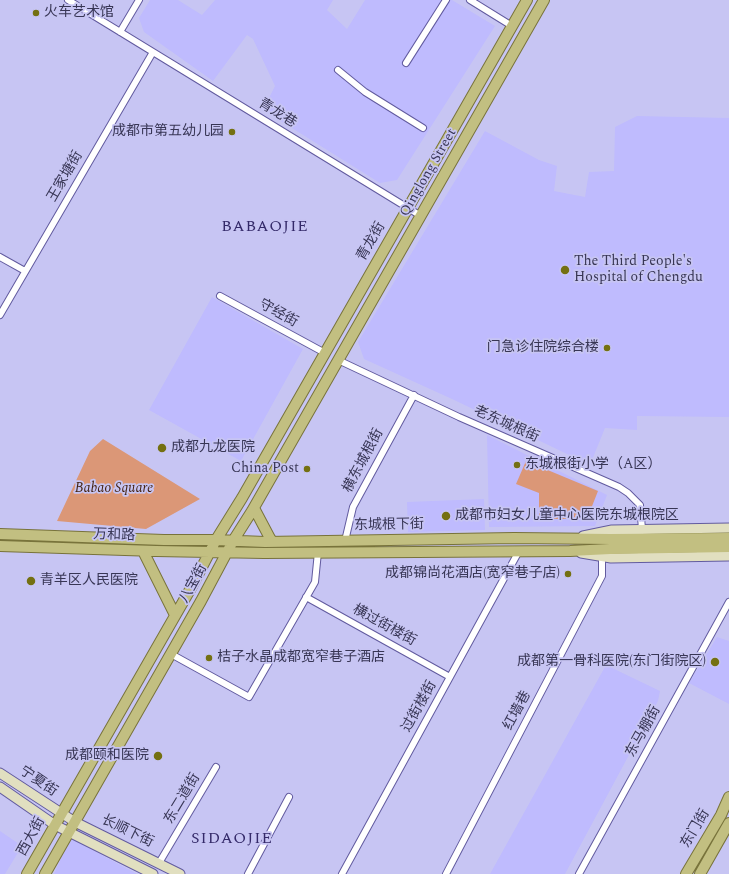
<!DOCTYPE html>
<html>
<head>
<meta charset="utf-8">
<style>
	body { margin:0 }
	canvas { display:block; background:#c7c5f3 }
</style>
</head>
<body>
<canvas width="729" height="874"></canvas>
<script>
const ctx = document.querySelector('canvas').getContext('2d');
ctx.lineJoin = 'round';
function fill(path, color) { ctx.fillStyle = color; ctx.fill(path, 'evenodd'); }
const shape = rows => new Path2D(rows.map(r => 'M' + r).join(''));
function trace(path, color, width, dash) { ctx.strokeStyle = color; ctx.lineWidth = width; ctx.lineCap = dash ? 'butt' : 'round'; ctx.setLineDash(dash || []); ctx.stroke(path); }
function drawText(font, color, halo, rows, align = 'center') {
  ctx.font = font + ' Spectral,"Noto Sans SC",serif'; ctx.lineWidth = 3.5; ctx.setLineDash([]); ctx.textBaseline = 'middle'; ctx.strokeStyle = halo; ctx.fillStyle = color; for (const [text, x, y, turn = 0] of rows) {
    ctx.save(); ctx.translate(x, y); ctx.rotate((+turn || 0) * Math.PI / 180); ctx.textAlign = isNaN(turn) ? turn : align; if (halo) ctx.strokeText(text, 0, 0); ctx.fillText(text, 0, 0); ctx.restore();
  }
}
const built = shape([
	[150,0,178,0,202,15,215,0,333,0,327,10,347,29,365,0,452,0,495,26,397,180,380,183,263,110,275,86,253,39,247,35,213,81,144,32,139,18],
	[637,116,729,118,729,417,637,416,637,430,605,428,590,465,452,399,364,359,358,342,485,131,539,160,557,166,554,191,585,197,589,172,614,171,615,127],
	[212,297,303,349,241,461,149,410],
	[487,435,607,495,595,526,489,527],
	[484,499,485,530,408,532,407,502],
	[717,637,729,641,729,704,689,683],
	[606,665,660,691,658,701,565,874,490,874],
	[0,831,22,846,5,874,0,874],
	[70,838,137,874,54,874]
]);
const green = shape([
	[103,439,200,499,146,529,57,521,90,451],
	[526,461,598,491,587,519,539,519,539,493,516,484]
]);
const street = shape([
	[68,0,421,216],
	[470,0,512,26],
	[120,32,139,0],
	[406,63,446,0],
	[338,70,365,92,423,128],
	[0,257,25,271],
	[220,296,325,353],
	[0,315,153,52],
	[338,360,459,417,619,487,628,493,640,505,642,529],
	[345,541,353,507,414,395],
	[306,597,450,677],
	[171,654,249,697,315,582,318,552],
	[159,863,216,767],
	[248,874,289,797],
	[342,874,519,551],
	[446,874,602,576,602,557],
	[579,874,729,602]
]);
const secondary = shape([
	[583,536,612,530,729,528],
	[581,553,611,558,729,556],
	[0,773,75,822,180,874],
	[0,787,55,825,153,874]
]);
const primary = shape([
	[254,508,272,542],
	[0,534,164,540,216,540,265,542,514,538,611,539,729,538],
	[0,546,156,551,264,553,570,551,610,549,729,547],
	[143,551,175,615],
	[27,874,191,588,216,540,242,498,527,0],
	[45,874,201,601,233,541,252,511,544,0],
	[686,874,721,815,729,797],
	[700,874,729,823]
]);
const markers = [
	[36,13,4,"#747011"],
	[232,132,4,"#747011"],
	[565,270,5,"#747011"],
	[607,348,4,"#747011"],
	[162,448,5,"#747011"],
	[517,465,4,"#747011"],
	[307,469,4,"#747011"],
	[446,516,5,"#747011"],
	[568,574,4,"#747011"],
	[31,581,5,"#747011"],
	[209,658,4,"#747011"],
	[715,662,5,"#747011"],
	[158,756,5,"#747011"]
];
const poiNames = [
	["火车艺术馆",44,13],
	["成都市第五幼儿园",224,132,"right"],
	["The Third People's",574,262],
	["Hospital of Chengdu",574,278],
	["门急诊住院综合楼",599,348,"right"],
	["成都九龙医院",171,448],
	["东城根街小学（A区）",525,465],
	["China Post",299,469,"right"],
	["成都市妇女儿童中心医院东城根院区",455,516],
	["成都锦尚花酒店(宽窄巷子店)",560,574,"right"],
	["青羊区人民医院",40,581],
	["桔子水晶成都宽窄巷子酒店",217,658],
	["成都第一骨科医院(东门街院区)",706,662,"right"],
	["成都颐和医院",149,756,"right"]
];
const streetNames = [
	["青龙巷",277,114,32],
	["Qinglong Street",429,173,-60],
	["王家塘街",66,177,-60],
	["青龙街",372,242,-60],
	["守经街",278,314,29],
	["老东城根街",506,425,24],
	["横东城根街",364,461,-62],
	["东城根下街",389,526,-1],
	["万和路",114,536,2],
	["八宝街",194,584,-61],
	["横过街楼街",384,626,29],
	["过街楼街",420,707,-61],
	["红墙巷",518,711,-62],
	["东马棚街",644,732,-61],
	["宁夏街",38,782,34],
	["东二道街",183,799,-59],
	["东门街",696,829,-59],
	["长顺下街",127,832,26],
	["西大街",32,837,-61]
];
const parkNames = [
	["Babao Square",114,489]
];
const quarterNames = [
	["BABAOJIE",265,228],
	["SIDAOJIE",232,840]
];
fill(built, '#bfbbfe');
fill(green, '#db9777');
trace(street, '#625b9f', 8);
trace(secondary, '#625b9f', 11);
trace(primary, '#78733b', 12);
trace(street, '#fff', 6);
trace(secondary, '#e1dfc0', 9);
trace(primary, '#c2bf81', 10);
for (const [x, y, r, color] of markers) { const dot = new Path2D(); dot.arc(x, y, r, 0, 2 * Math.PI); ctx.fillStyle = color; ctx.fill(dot); trace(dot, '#c7c5f3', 1.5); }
drawText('14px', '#383655', '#c7c5f3', poiNames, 'left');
drawText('14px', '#383655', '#c7c5f3', streetNames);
drawText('italic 14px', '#411f0d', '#c7c5f3', parkNames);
ctx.letterSpacing = '1px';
drawText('16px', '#342a69', '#c7c5f3', quarterNames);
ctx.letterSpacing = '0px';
</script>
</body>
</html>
